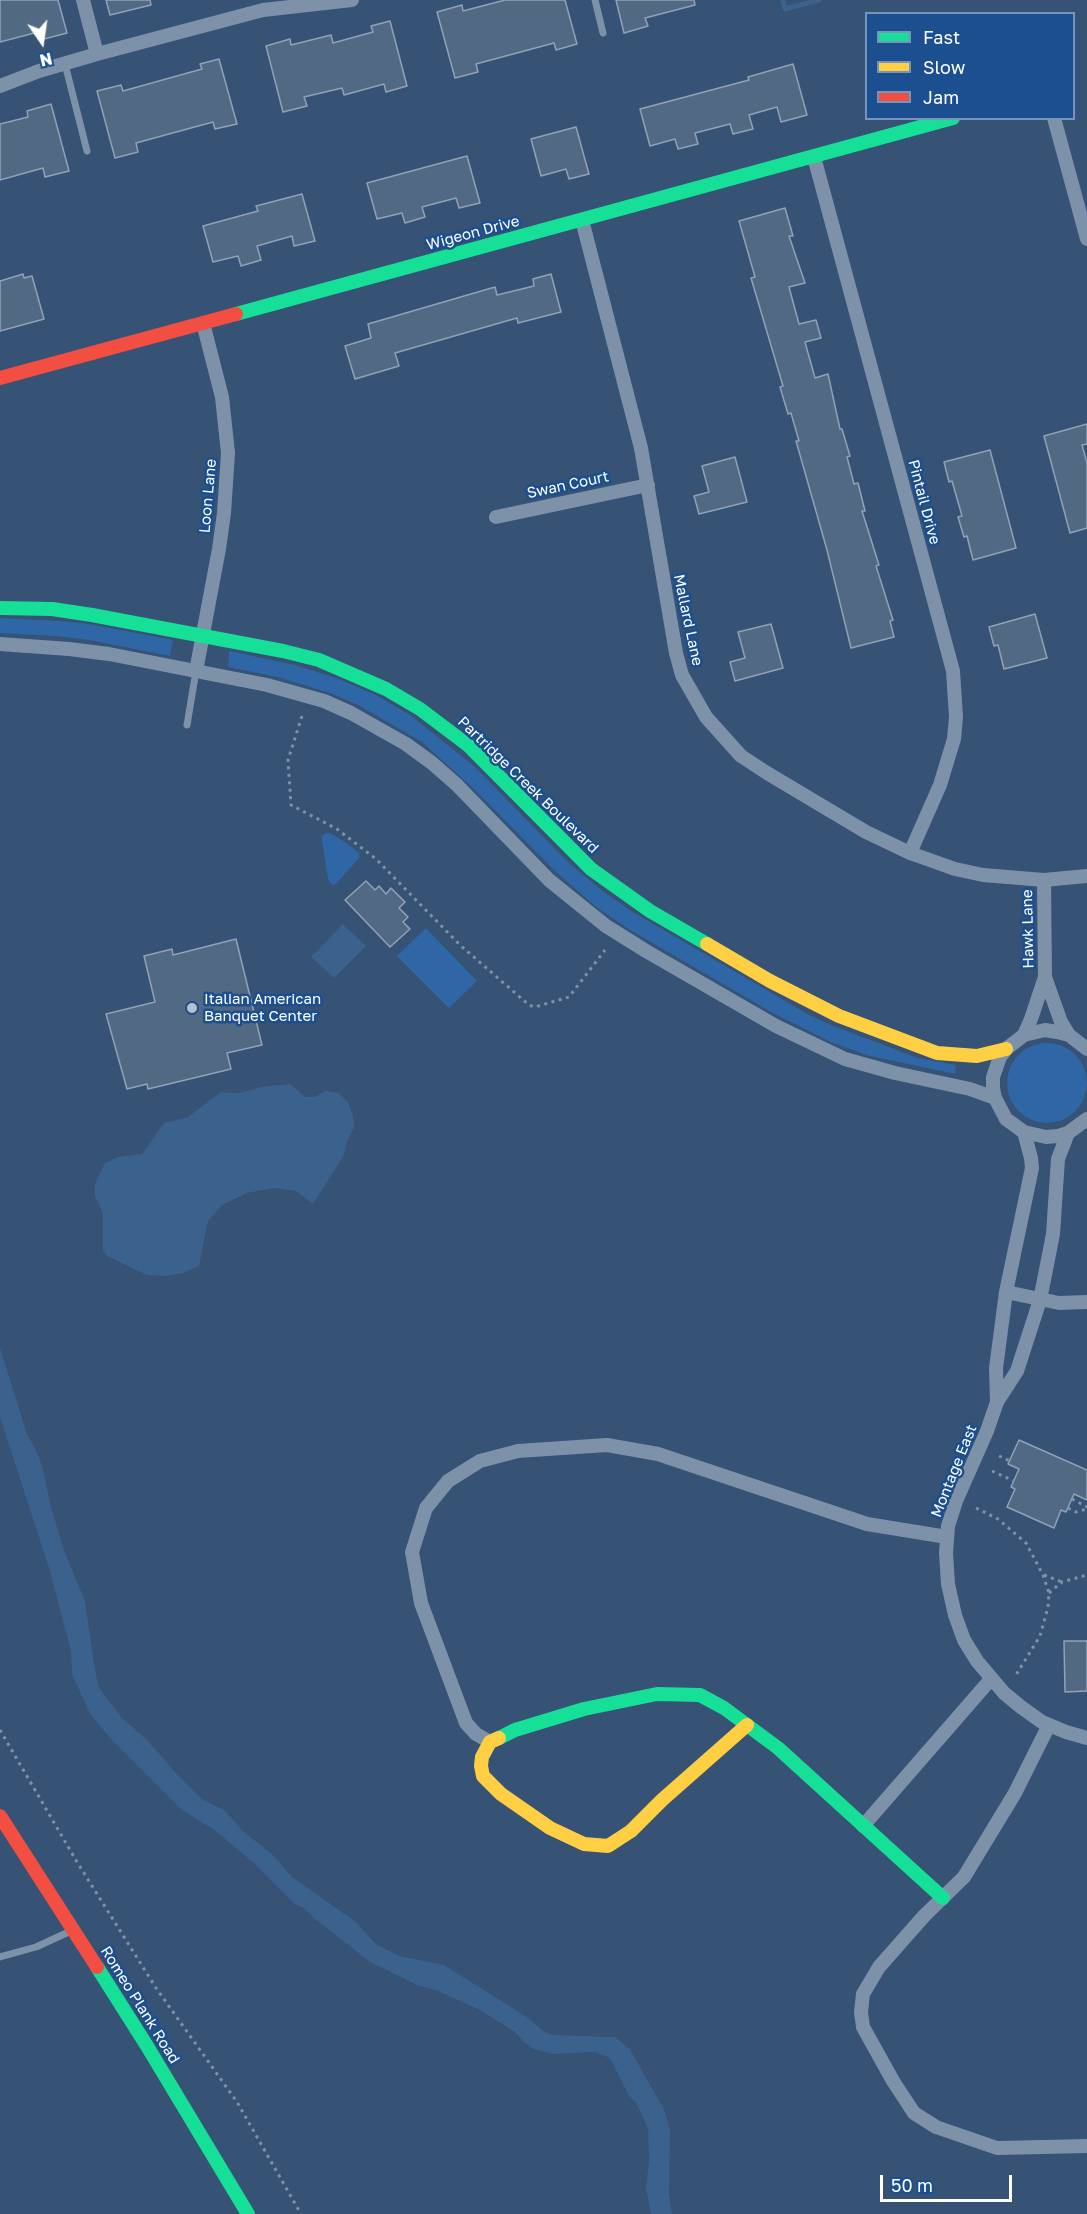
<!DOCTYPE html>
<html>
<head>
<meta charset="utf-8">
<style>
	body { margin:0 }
	#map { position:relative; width:1087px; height:2214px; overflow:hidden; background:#365274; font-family:"Golos Text",sans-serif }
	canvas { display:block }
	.legend { position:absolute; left:865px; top:12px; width:210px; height:108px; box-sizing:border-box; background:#1b4f8f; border:2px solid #7695bc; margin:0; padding:8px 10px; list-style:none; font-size:18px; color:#fff }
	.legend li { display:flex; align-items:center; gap:12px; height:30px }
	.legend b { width:30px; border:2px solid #7695bc }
	.north { position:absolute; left:12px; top:12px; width:60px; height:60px; -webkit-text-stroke:4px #1b4f8f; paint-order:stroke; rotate:167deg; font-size:16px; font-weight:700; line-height:24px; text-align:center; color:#fff }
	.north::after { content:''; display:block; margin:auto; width:21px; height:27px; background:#fff; clip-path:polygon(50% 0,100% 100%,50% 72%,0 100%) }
	.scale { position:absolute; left:880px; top:2175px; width:132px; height:27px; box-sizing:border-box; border:3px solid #fff; border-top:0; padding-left:8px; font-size:18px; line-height:21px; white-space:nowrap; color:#fff; -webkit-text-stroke:4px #1b4f8f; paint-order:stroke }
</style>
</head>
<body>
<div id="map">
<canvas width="1087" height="2214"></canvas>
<ul class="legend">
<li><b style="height:8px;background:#16e098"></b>Fast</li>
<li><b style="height:8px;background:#ffcf43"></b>Slow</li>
<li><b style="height:8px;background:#f24e42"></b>Jam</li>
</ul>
<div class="north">N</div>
<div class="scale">50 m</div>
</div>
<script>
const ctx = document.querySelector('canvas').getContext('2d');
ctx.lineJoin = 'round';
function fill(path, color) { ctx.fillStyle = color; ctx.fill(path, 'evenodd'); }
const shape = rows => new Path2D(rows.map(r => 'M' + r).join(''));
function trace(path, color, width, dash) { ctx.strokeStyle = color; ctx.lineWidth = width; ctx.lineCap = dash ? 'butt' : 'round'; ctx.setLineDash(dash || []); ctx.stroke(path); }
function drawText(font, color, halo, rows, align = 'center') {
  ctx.font = font + ' "Golos Text",sans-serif'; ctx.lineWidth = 5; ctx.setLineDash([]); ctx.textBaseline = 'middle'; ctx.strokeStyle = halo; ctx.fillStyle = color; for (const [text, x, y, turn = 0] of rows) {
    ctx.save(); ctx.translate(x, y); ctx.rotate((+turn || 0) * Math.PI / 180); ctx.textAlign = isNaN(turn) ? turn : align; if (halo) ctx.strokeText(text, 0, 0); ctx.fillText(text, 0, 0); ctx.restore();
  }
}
const green = shape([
	[0,618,60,621,89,624,173,640,170,656,89,640,56,636,0,633],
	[229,651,295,665,339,679,378,696,410,715,474,766,569,863,600,889,631,911,811,1016,831,1025,918,1058,956,1065,955,1074,870,1056,833,1043,773,1013,630,930,595,906,555,871,474,789,422,742,358,705,333,694,278,677,228,667],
	[326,833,330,833,345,842,359,853,360,857,336,884,332,885,328,879,322,841,322,836],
	[426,928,477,981,449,1008,397,956],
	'1007 1083a40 40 0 1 1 80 0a40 40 0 1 1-80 0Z'
]);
const water = shape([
	[343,924,366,946,334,978,311,957],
	[290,1084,305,1097,315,1097,325,1091,338,1093,348,1102,353,1115,354,1128,347,1141,344,1155,313,1204,296,1191,274,1188,247,1193,222,1205,208,1221,199,1266,184,1273,165,1276,147,1275,107,1256,103,1250,103,1213,95,1196,95,1184,105,1163,118,1157,142,1154,164,1123,188,1117,221,1092,239,1093,261,1087],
	[0,1348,27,1434,36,1450,43,1469,50,1503,63,1548,85,1601,95,1670,98,1685,105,1696,123,1719,147,1740,176,1773,203,1800,224,1810,244,1832,272,1854,292,1877,356,1922,376,1944,399,1956,444,1965,527,2017,543,2031,552,2035,615,2037,629,2048,664,2109,670,2130,669,2193,672,2214,651,2214,646,2189,649,2160,648,2128,636,2103,629,2096,610,2058,595,2052,553,2054,534,2049,524,2042,515,2032,478,2009,438,1991,417,1985,370,1962,315,1919,304,1908,295,1904,255,1864,216,1831,182,1810,110,1738,90,1714,72,1674,71,1651,50,1571,0,1417]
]);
const stream = shape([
	[783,0,785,9,819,0]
]);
const building = shape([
	[0,0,58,0,67,33,44,39,42,31,0,42,0,0],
	[106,0,150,0,151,5,110,15,106,0],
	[505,0,565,0,577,44,556,50,554,43,476,64,478,72,455,78,437,12,462,5,463,11,505,0],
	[616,0,694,0,695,5,645,18,648,26,624,33,616,0],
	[390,21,407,86,386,92,384,84,344,95,342,88,304,97,307,106,283,112,266,46,290,39,291,45,331,35,333,43,373,32,371,26,390,21],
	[219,59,237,124,215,129,213,122,136,143,138,152,115,158,97,91,121,85,123,91,202,69,200,64,219,59],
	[793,64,807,115,781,122,777,107,749,115,753,129,733,134,730,124,695,133,698,144,678,149,675,139,650,146,640,109,749,80,748,77,793,64],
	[51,104,69,171,45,177,43,168,0,180,0,124,28,117,27,111,51,104],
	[576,127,589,174,569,179,566,169,541,176,531,139,576,127],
	[467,156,480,203,459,208,456,198,422,207,425,217,405,223,402,213,377,219,367,183,467,156],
	[302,194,315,241,294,246,292,236,257,246,261,260,241,266,238,256,213,262,203,226,258,211,256,206,302,194],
	[785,208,793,236,789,236,805,283,789,287,799,324,816,320,821,338,805,342,815,378,828,374,840,429,842,429,850,456,847,457,854,484,858,483,865,511,862,511,879,565,876,566,893,620,890,621,894,637,851,648,827,550,796,441,799,441,791,413,788,414,780,387,783,386,751,278,755,277,739,221,785,208],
	[23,274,24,278,32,276,44,319,0,331,0,281,23,274],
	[551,274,561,312,518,323,517,318,395,353,399,366,355,379,345,346,371,338,368,324,495,287,497,295,534,286,533,279,551,274],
	[1087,424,1087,444,1082,445,1087,463,1087,528,1070,533,1044,436,1087,424],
	[990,450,1016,548,973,560,967,536,964,537,958,517,962,516,952,481,949,482,944,462,990,450],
	[735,457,747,502,699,514,694,496,709,492,702,466,735,457],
	[1035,614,1047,658,1004,669,998,645,994,646,989,627,1035,614],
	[771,624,783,668,735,681,730,662,745,658,738,632,771,624],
	[366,881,375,890,379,886,386,894,391,888,405,902,399,908,408,917,403,922,410,929,390,947,345,900,366,881],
	[236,939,262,1045,227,1053,231,1069,148,1089,147,1084,127,1089,106,1014,155,1002,144,956,172,949,173,955,236,939],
	[1019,1440,1087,1470,1087,1500,1074,1494,1066,1512,1061,1510,1054,1528,1007,1507,1015,1489,1011,1487,1019,1469,1008,1464,1019,1440],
	[1064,1641,1087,1641,1087,1691,1065,1692,1064,1641]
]);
const path = shape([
	[302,716,288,760,291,805,337,829,376,859,460,945,529,1005,535,1007,569,997,605,950],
	[999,1456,1010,1461],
	[992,1471,1014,1481],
	[1072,1499,1087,1507],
	[976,1508,998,1519,1026,1543,1043,1575,1049,1593,1048,1607,1040,1636,1016,1675],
	[1068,1508,1076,1512,1087,1509],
	[1044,1575,1062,1582],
	[1049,1593,1062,1582,1087,1575],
	[0,1730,77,1862,156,1988,237,2102,301,2214]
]);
const lane = shape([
	[595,0,603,33],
	[65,64,87,151],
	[187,725,196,671],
	[0,1957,36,1947,71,1931]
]);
const street = shape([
	[83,0,97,54],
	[0,86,39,71,97,54,263,10,352,0],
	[1054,118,1087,239],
	[814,157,953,671,956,717,954,739,940,785,910,853],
	[582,220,641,448,676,653,682,675,706,717,741,756,767,773,866,832,910,853,955,869,983,875,1044,880,1087,876],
	[496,517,648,485],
	[0,644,69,649,109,654,267,685,324,701,351,713,406,744,432,763,457,785,549,880,606,926,646,951,776,1026,845,1059,895,1073,970,1089,995,1098],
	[196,671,219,549,224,513,228,453,222,397,203,323],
	[1045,977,1061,1022,1069,1035],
	[1024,1035,1031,1019,1045,977,1044,880],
	[1087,1049,1069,1035,1057,1032,1045,1030,1024,1035,1006,1049,1000,1057,993,1077,993,1088,995,1098,1006,1119,1024,1132,1046,1137,1058,1136,1068,1133,1087,1119],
	[1068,1133,1058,1159,1053,1234,1040,1300,1017,1371,997,1402,987,1431,956,1501,948,1526,946,1553,948,1584,955,1615,964,1640,977,1661,1004,1693,1021,1707,1042,1722,1066,1732,1087,1738],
	[1006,1292,1059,1303,1087,1302],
	[997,1402,996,1368,1006,1292,1032,1168,1031,1158,1024,1132],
	[1049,1725,1015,1793,964,1877,924,1916,879,1967,863,1994,861,2012,863,2027,893,2081,914,2113,936,2127,997,2148,1087,2146],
	[490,1742,476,1734,466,1723,421,1603,412,1552,426,1508,448,1481,480,1461,518,1451,607,1445,658,1454,867,1524,947,1537],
	[863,1826,991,1679]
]);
const fast = shape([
	[236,314,953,118],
	[0,608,52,609,92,615,283,651,319,660,386,689,420,709,469,746,591,869,650,911,707,944],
	[499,1738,515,1730,584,1709,657,1694,700,1695,724,1708,778,1748,943,1898],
	[97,1967,147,2046,248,2214]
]);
const slow = shape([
	[707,944,770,981,839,1016,937,1053,977,1056,1006,1049],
	[499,1738,490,1742,482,1757,481,1766,483,1776,501,1794,550,1828,584,1844,608,1846,631,1831,662,1800,747,1725]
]);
const jam = shape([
	[0,378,236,314],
	[0,1816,97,1967]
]);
const markers = [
	[192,1008,6,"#b9c2ce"]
];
const streetNames = [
	["Wigeon Drive",473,233,-15],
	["Swan Court",568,485,-12],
	["Loon Lane",208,496,-85],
	["Pintail Drive",924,502,75],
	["Mallard Lane",688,620,78],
	["Partridge Creek Boulevard",528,785,44],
	["Hawk Lane",1028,929,-91],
	["Montage East",954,1471,-68],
	["Romeo Plank Road",140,2005,58]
];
const poiNames = [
	["Italian American",204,999],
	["Banquet Center",204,1016]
];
fill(green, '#2f66a5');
fill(water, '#3b618d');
trace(stream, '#3b618d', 5);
fill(building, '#526984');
trace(building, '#92a2b6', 1.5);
trace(path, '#7d92a8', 3, [3, 4.5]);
trace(lane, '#7d92a8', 7);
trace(street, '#7d92a8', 14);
trace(fast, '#16e098', 14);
trace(slow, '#ffcf43', 14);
trace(jam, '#f24e42', 14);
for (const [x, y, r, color] of markers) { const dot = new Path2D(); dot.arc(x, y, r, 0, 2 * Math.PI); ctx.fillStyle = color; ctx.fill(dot); trace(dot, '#1b4f8f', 2); }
drawText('15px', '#fff', '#1b4f8f', streetNames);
drawText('15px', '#fff', '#1b4f8f', poiNames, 'left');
</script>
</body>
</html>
